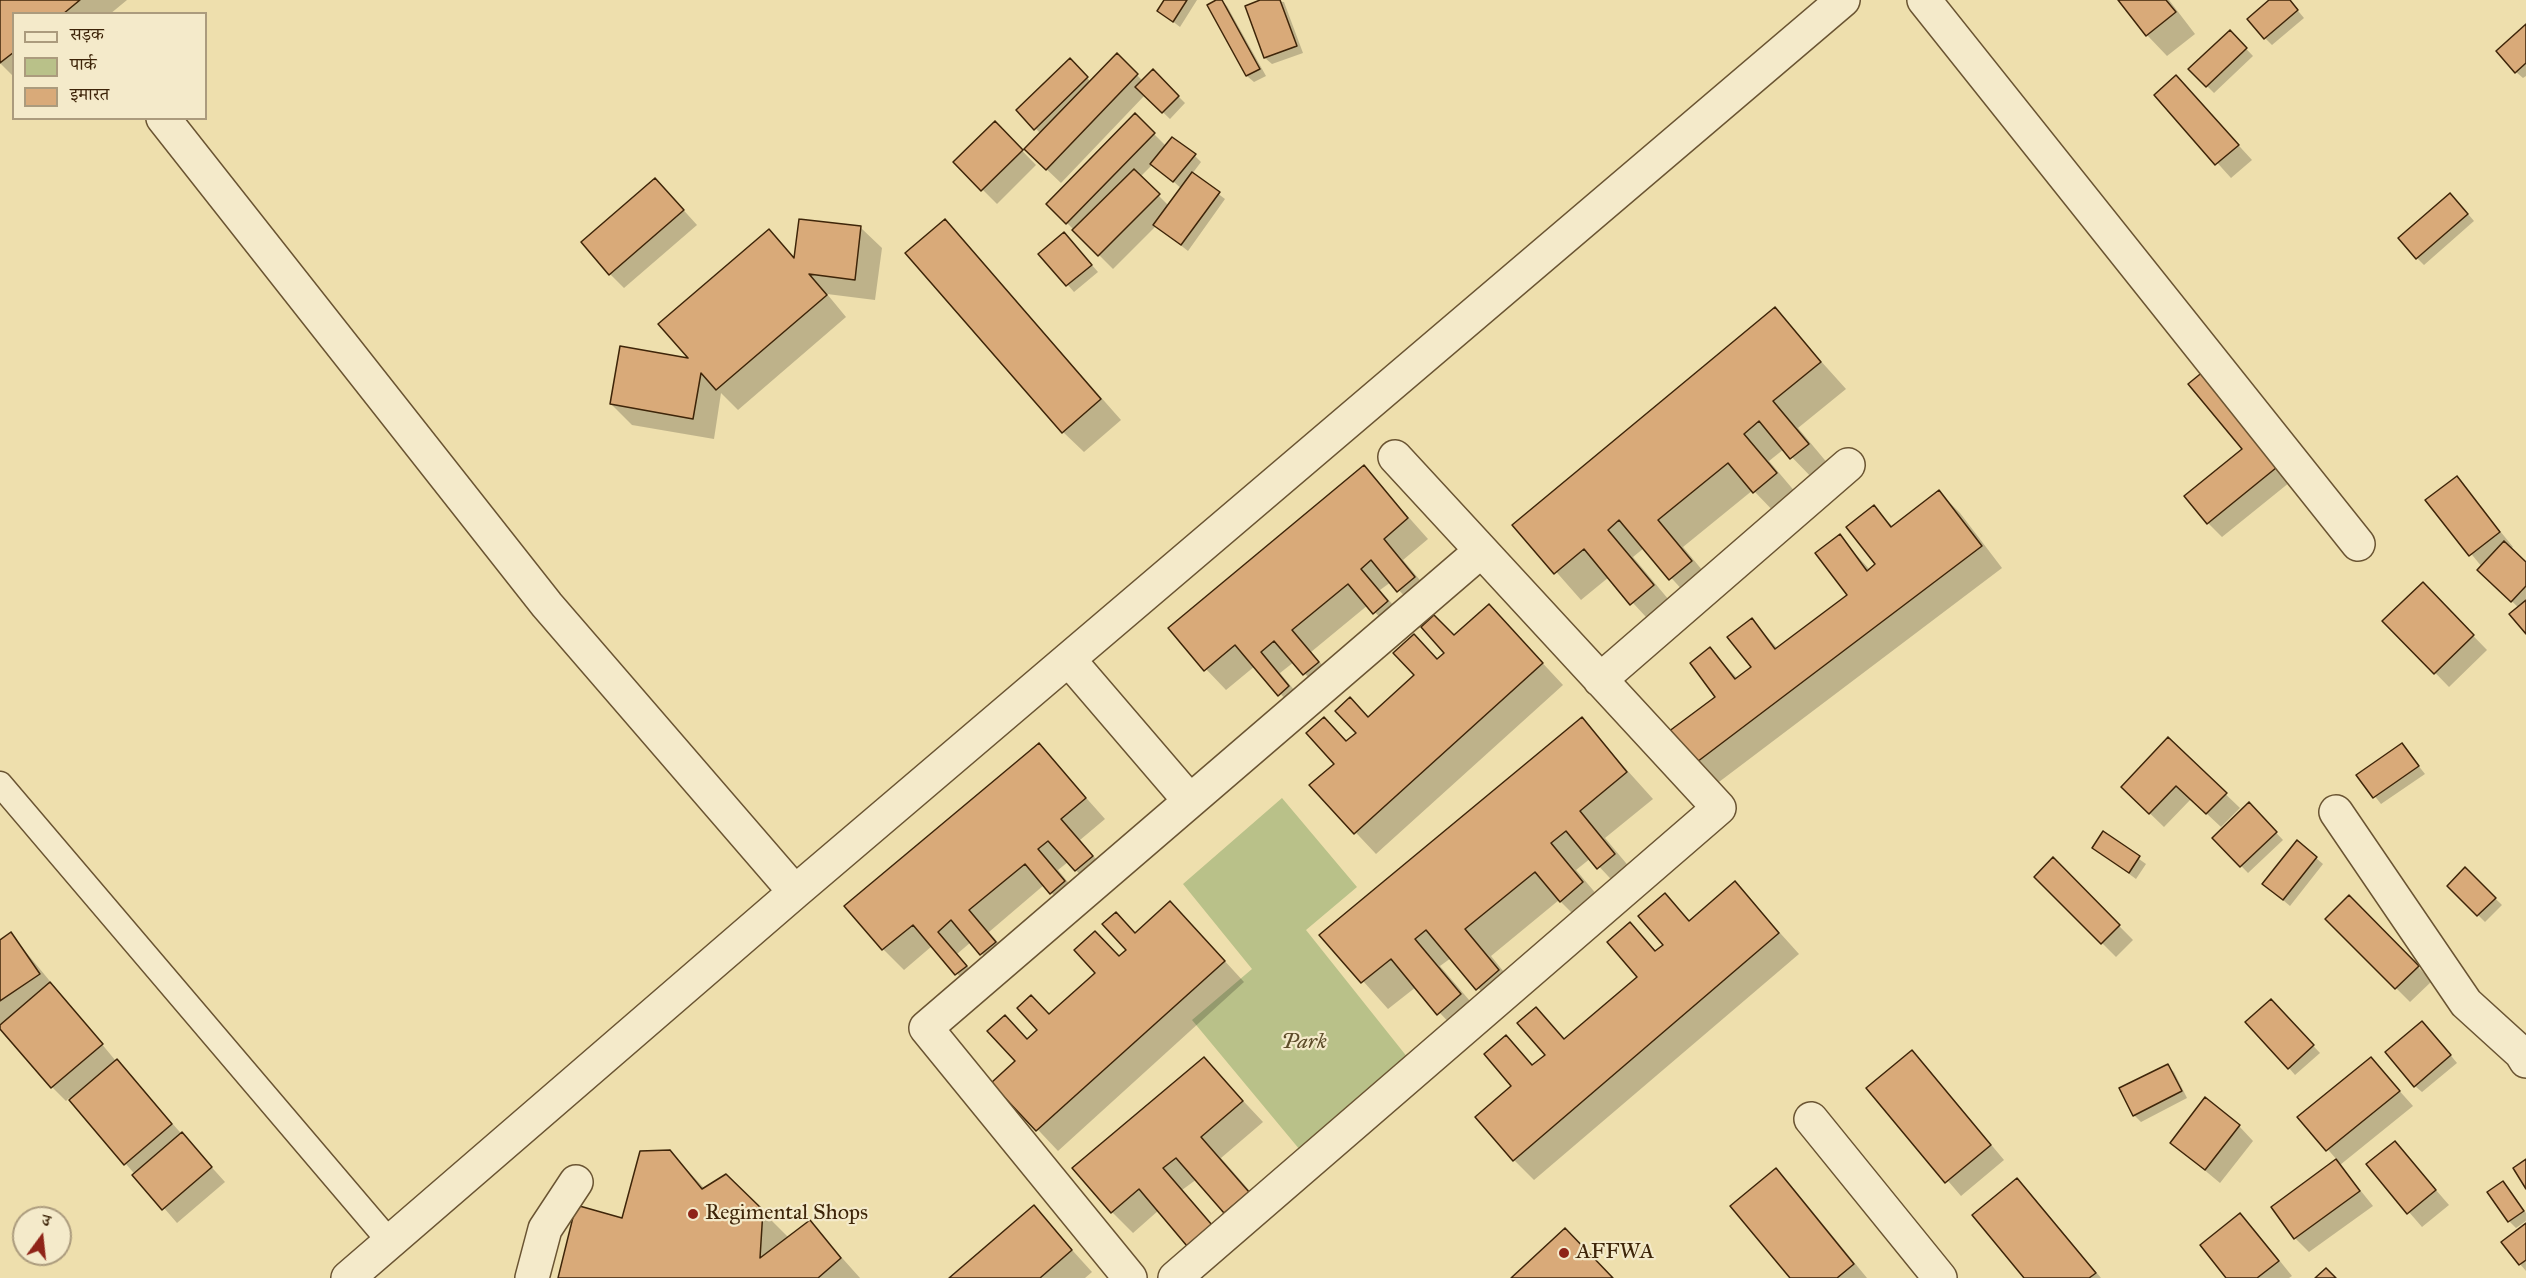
<!DOCTYPE html>
<html>
<head>
<meta charset="utf-8">
<style>
	body { margin:0 }
	#map { position:relative; width:2526px; height:1278px; overflow:hidden; background:#eedfad; font-family:"IM FELL Great Primer","Noto Serif Devanagari",serif }
	canvas { display:block }
	.legend { position:absolute; left:12px; top:12px; width:195px; height:108px; box-sizing:border-box; background:#f4eaca; border:2px solid #ab9b7d; margin:0; padding:8px 10px; list-style:none; font-size:18px; color:#3e2509 }
	.legend li { display:flex; align-items:center; gap:12px; height:30px }
	.legend b { width:30px; border:2px solid #ab9b7d }
	.north { position:absolute; left:12px; top:1206px; width:60px; height:60px; box-sizing:border-box; background:#f4eaca; border:2px solid #ab9b7d; border-radius:50%; rotate:15deg; font-size:16px; font-weight:700; line-height:24px; text-align:center; color:#3e2509 }
	.north::after { content:''; display:block; margin:auto; width:21px; height:27px; background:#8f2418; clip-path:polygon(50% 0,100% 100%,50% 72%,0 100%) }
</style>
</head>
<body>
<div id="map">
<canvas width="2526" height="1278"></canvas>
<ul class="legend">
<li><b style="height:8px;background:#f4eaca"></b>सड़क</li>
<li><b style="height:16px;background:#b9c189"></b>पार्क</li>
<li><b style="height:16px;background:#d9aa79"></b>इमारत</li>
</ul>
<div class="north">उ</div>
</div>
<script>
const ctx = document.querySelector('canvas').getContext('2d');
ctx.lineJoin = 'round';
function fill(path, color) { ctx.fillStyle = color; ctx.fill(path, 'evenodd'); }
const shape = rows => new Path2D(rows.map(r => 'M' + r).join(''));
function trace(path, color, width, dash) { ctx.strokeStyle = color; ctx.lineWidth = width; ctx.lineCap = dash ? 'butt' : 'round'; ctx.setLineDash(dash || []); ctx.stroke(path); }
function drawText(font, color, halo, rows, align = 'center') {
  ctx.font = font + ' "IM FELL Great Primer",serif'; ctx.lineWidth = 4.5; ctx.setLineDash([]); ctx.textBaseline = 'middle'; ctx.strokeStyle = halo; ctx.fillStyle = color; for (const [text, x, y, turn = 0] of rows) {
    ctx.save(); ctx.translate(x, y); ctx.rotate((+turn || 0) * Math.PI / 180); ctx.textAlign = isNaN(turn) ? turn : align; if (halo) ctx.strokeText(text, 0, 0); ctx.fillText(text, 0, 0); ctx.restore();
  }
}
const green = shape([
	[1282,798,1357,887,1306,930,1408,1058,1300,1150,1192,1020,1252,969,1183,884]
]);
const shadow = shape([
	[0,0,127,0,110,14,14,14,14,77,0,63],
	[1166,0,1197,0,1180,27,1159,11],
	[1221,0,1227,6,1266,76,1254,82,1247,76,1209,5],
	[1265,0,1284,2,1303,53,1272,64,1265,58],
	[2120,0,2169,0,2195,34,2167,56,2147,35],
	[2271,0,2289,0,2304,18,2272,45,2265,38],
	[2526,26,2526,76,2523,78,2516,72],
	[2230,32,2253,56,2214,93,2190,69],
	[1117,56,1143,81,1153,71,1185,103,1170,119,1145,95,1061,183,1040,163,1041,134,1018,110,1070,60,1091,82],
	[2176,77,2252,160,2231,178,2156,95],
	[1135,115,1166,146,1195,156,1201,162,1192,174,1225,199,1188,251,1156,226,1113,269,1048,204],
	[1153,164,1182,189,1169,206,1140,177],
	[995,123,1036,165,997,204,955,162],
	[669,194,697,225,624,288,610,274],
	[2457,201,2474,221,2424,265,2417,258],
	[945,221,1121,420,1084,452,1063,432],
	[861,228,882,248,875,300,827,294,846,317,738,410,721,393,714,439,632,425,611,404,692,360,769,231,796,259],
	[1071,241,1098,272,1074,292,1041,254],
	[1774,309,1846,389,1798,428,1834,471,1818,484,1784,449,1769,461,1802,500,1780,518,1753,490,1683,547,1717,588,1696,605,1644,548,1633,557,1679,612,1658,630,1609,577,1581,600,1515,525],
	[2244,449,2300,474,2222,537,2208,523],
	[1364,467,1428,539,1403,560,1435,598,1419,611,1391,582,1380,590,1408,622,1395,633,1368,605,1311,652,1338,683,1325,695,1294,662,1280,673,1309,708,1300,715,1255,666,1226,690,1206,669],
	[2457,478,2513,547,2510,549,2526,564,2526,631,2519,608,2479,570,2482,567,2427,500],
	[1939,492,1960,513,2002,568,1715,785,1694,764,1718,697,1710,649,1738,679,1753,667,1752,620,1778,649,1849,595,1839,536,1870,570,1877,565,1874,507,1893,527],
	[2423,584,2487,650,2449,687,2385,621],
	[1509,627,1563,685,1376,854,1312,786,1336,764,1347,743,1369,718,1446,653,1454,637],
	[1581,719,1653,799,1605,838,1641,881,1625,894,1591,858,1576,870,1609,909,1587,928,1559,900,1491,956,1524,997,1503,1015,1451,958,1440,966,1487,1021,1465,1040,1416,987,1388,1009,1322,935],
	[2168,739,2240,808,2221,827,2191,799,2164,827,2137,801],
	[1039,745,1105,819,1080,840,1112,878,1096,891,1068,862,1058,870,1085,903,1072,914,1044,885,989,932,1016,963,1002,975,971,942,957,954,986,988,977,995,932,946,904,970,883,949],
	[2402,745,2425,774,2381,804,2358,775],
	[2249,804,2283,840,2248,873,2214,838],
	[2103,833,2146,864,2136,879,2094,848],
	[2316,858,2323,864,2290,906,2264,884],
	[2053,859,2133,940,2116,957,2036,877],
	[2465,869,2502,905,2485,922,2449,886],
	[1735,883,1799,954,1534,1180,1514,1160,1513,1086,1505,1037,1533,1066,1547,1055,1536,1009,1565,1040,1639,977,1630,924,1657,952,1665,945,1665,895,1691,922],
	[2349,897,2432,981,2410,1002,2327,919],
	[1116,914,1136,934,1191,924,1244,982,1058,1151,994,1083,1017,1061,1028,1040,1050,1016,1128,950],
	[11,934,115,1060,225,1182,177,1223,69,1098,66,1101,52,1087,0,1023,0,941],
	[2271,1001,2320,1053,2295,1075,2289,1068],
	[2429,1029,2457,1063,2422,1092,2415,1086],
	[1204,1059,1263,1122,1221,1158,1269,1213,1246,1233,1197,1179,1182,1190,1231,1247,1159,1210,1133,1233,1112,1212],
	[2371,1059,2413,1106,2340,1165,2373,1206,2309,1252,2295,1238,2337,1160,2300,1117],
	[2168,1066,2174,1072,2187,1098,2141,1122,2134,1115],
	[1926,1067,2004,1160,1961,1196,1868,1088],
	[2239,1126,2253,1141,2220,1183,2172,1143],
	[2395,1143,2449,1205,2422,1227,2368,1165],
	[669,1151,705,1189,762,1211,789,1238,810,1222,860,1278,560,1278,623,1220],
	[1775,1170,1790,1184,1867,1278,1792,1278],
	[2017,1180,2031,1194,2101,1278,2026,1278],
	[2503,1183,2526,1213,2526,1221,2516,1228,2509,1221],
	[1034,1208,1092,1272,1085,1278,951,1278],
	[2240,1215,2254,1229,2292,1276,2289,1278,2228,1278],
	[2526,1225,2526,1271,2520,1264]
]);
const building = shape([
	[0,0,80,0,63,14,14,14,14,52,0,63,0,0],
	[1164,0,1187,0,1173,22,1157,11,1164,0],
	[1216,0,1222,0,1260,69,1246,76,1207,5,1216,0],
	[1260,0,1280,0,1297,46,1264,58,1245,6,1260,0],
	[2118,0,2166,0,2176,12,2146,36,2118,0],
	[2269,0,2290,0,2298,10,2264,39,2247,19,2269,0],
	[2526,24,2526,63,2515,73,2496,51,2526,24],
	[2230,30,2247,48,2206,87,2188,69,2230,30],
	[1117,53,1138,74,1046,170,1024,149,1117,53],
	[1070,58,1088,77,1034,130,1016,110,1070,58],
	[1153,69,1179,96,1162,113,1135,87,1153,69],
	[2176,75,2239,145,2215,165,2154,95,2176,75],
	[1135,113,1155,133,1066,224,1046,204,1135,113],
	[995,121,1023,150,981,191,953,162,995,121],
	[1172,137,1196,154,1173,182,1150,164,1172,137],
	[1134,169,1160,194,1098,256,1072,230,1134,169],
	[1192,172,1220,192,1181,245,1153,225,1192,172],
	[655,178,684,210,609,275,581,242,655,178],
	[2450,193,2468,214,2416,259,2398,238,2450,193],
	[799,219,861,226,855,280,809,274,827,295,716,390,701,373,693,419,610,404,620,346,688,358,658,324,769,229,794,258,799,219],
	[945,219,1101,399,1062,433,905,253,945,219],
	[1064,232,1092,265,1066,286,1038,254,1064,232],
	[1775,307,1821,362,1773,401,1809,444,1790,459,1759,421,1744,434,1777,473,1753,493,1728,463,1658,520,1692,561,1669,580,1619,520,1608,530,1654,585,1630,605,1584,549,1554,574,1512,525,1775,307],
	[2210,366,2287,459,2207,524,2184,496,2242,449,2188,384,2210,366],
	[1364,465,1408,518,1384,539,1415,577,1397,592,1371,560,1361,569,1388,601,1373,614,1348,584,1292,630,1319,662,1303,675,1274,641,1261,652,1289,686,1278,696,1235,645,1204,671,1168,628,1364,465],
	[2457,476,2500,532,2469,556,2425,500,2457,476],
	[1939,490,1982,546,1693,765,1668,732,1715,697,1690,663,1710,647,1735,679,1751,667,1727,637,1752,618,1775,649,1847,595,1815,553,1840,534,1867,571,1875,564,1846,527,1874,505,1891,527,1939,490],
	[2504,541,2526,562,2526,586,2511,602,2477,570,2504,541],
	[2423,582,2474,635,2434,674,2382,621,2423,582],
	[2526,600,2526,634,2509,614,2526,600],
	[1489,604,1543,663,1354,834,1309,785,1334,764,1306,733,1324,717,1346,741,1356,733,1335,711,1350,697,1368,717,1414,675,1393,653,1414,634,1437,659,1444,653,1421,627,1434,615,1454,635,1489,604],
	[1582,717,1627,772,1580,811,1615,854,1597,869,1566,831,1551,843,1583,882,1560,902,1535,872,1465,929,1499,970,1476,990,1426,930,1415,939,1461,994,1437,1015,1391,959,1361,983,1319,935,1582,717],
	[2168,737,2227,793,2206,814,2176,786,2149,814,2121,787,2168,737],
	[1039,743,1086,798,1061,819,1093,856,1075,871,1048,841,1038,849,1065,881,1050,894,1025,864,969,910,996,942,980,955,951,920,938,932,967,966,955,975,913,925,882,950,844,906,1039,743],
	[2402,743,2419,766,2373,798,2356,775,2402,743],
	[2249,802,2277,832,2240,867,2212,838,2249,802],
	[2103,831,2140,856,2129,873,2092,848,2103,831],
	[2297,840,2317,857,2283,900,2262,884,2297,840],
	[2053,857,2120,925,2101,944,2034,877,2053,857],
	[2465,867,2496,898,2477,916,2447,886,2465,867],
	[1735,881,1779,933,1513,1161,1475,1117,1511,1086,1484,1054,1506,1035,1532,1065,1545,1055,1517,1023,1536,1007,1564,1039,1637,977,1607,942,1630,922,1655,951,1663,945,1638,916,1665,893,1689,921,1735,881],
	[2349,895,2419,966,2395,989,2325,919,2349,895],
	[1170,901,1225,961,1036,1131,991,1083,1015,1061,987,1031,1005,1015,1027,1039,1037,1030,1017,1008,1031,995,1049,1014,1095,973,1074,950,1095,931,1119,956,1126,950,1102,924,1116,912,1135,933,1170,901],
	[11,932,40,974,0,1001,0,940,11,932],
	[50,982,103,1044,51,1088,0,1029,0,1025,50,982],
	[2271,999,2314,1045,2288,1069,2245,1022,2271,999],
	[2422,1021,2451,1055,2414,1087,2385,1052,2422,1021],
	[1912,1050,1991,1145,1945,1183,1866,1088,1912,1050],
	[1204,1057,1243,1101,1201,1137,1249,1192,1224,1213,1176,1158,1163,1168,1212,1225,1187,1246,1139,1189,1111,1213,1072,1168,1204,1057],
	[2371,1057,2400,1091,2326,1151,2297,1117,2371,1057],
	[117,1059,172,1124,124,1165,69,1100,117,1059],
	[2168,1064,2182,1091,2133,1116,2119,1088,2168,1064],
	[2205,1097,2240,1125,2205,1170,2170,1143,2205,1097],
	[182,1132,212,1167,162,1210,132,1175,182,1132],
	[2395,1141,2436,1190,2407,1214,2366,1164,2395,1141],
	[670,1150,702,1189,726,1174,763,1210,760,1258,810,1220,841,1258,818,1278,558,1278,576,1205,622,1218,640,1151,670,1150],
	[2336,1159,2360,1191,2294,1239,2271,1207,2336,1159],
	[2526,1159,2526,1189,2513,1168,2526,1159],
	[1776,1168,1854,1264,1837,1278,1790,1278,1730,1206,1776,1168],
	[2017,1178,2096,1273,2089,1278,2024,1278,1972,1215,2017,1178],
	[2503,1181,2524,1211,2508,1222,2487,1192,2503,1181],
	[1034,1205,1072,1250,1040,1278,949,1278,1034,1205],
	[2240,1213,2279,1261,2257,1278,2226,1278,2200,1245,2240,1213],
	[2526,1223,2526,1260,2519,1265,2501,1242,2526,1223],
	[1565,1228,1613,1278,1511,1278,1565,1228],
	[2326,1268,2336,1278,2315,1278,2326,1268]
]);
const service = shape([
	[0,784,390,1242]
]);
const minor = shape([
	[1924,0,2358,544],
	[163,118,547,605,795,892],
	[1069,660,1190,801],
	[1600,680,1848,465],
	[2336,812,2466,1003,2521,1053,2526,1061],
	[1811,1119,1940,1278],
	[348,1278,795,892,1843,0],
	[532,1278,545,1229,576,1182],
	[1130,1278,926,1028,1481,551],
	[1175,1278,1719,808,1395,457]
]);
const markers = [
	[693,1214,6,"#8f2418"],
	[1564,1253,6,"#8f2418"]
];
const parkNames = [
	["Park",1304,1043]
];
const poiNames = [
	["Regimental Shops",705,1214],
	["AFFWA",1576,1253]
];
fill(green, '#b9c189');
fill(shadow, '#0003');
fill(building, '#d9aa79');
trace(building, '#3e2509', 1.5);
trace(service, '#6a5432', 27);
trace(minor, '#6a5432', 36);
trace(service, '#f4eaca', 24);
trace(minor, '#f4eaca', 33);
for (const [x, y, r, color] of markers) { const dot = new Path2D(); dot.arc(x, y, r, 0, 2 * Math.PI); ctx.fillStyle = color; ctx.fill(dot); trace(dot, '#f4eaca', 2); }
drawText('italic 22px', '#5d4c29', '#f4eaca', parkNames);
drawText('22px', '#3e2509', '#f4eaca', poiNames, 'left');
</script>
</body>
</html>
